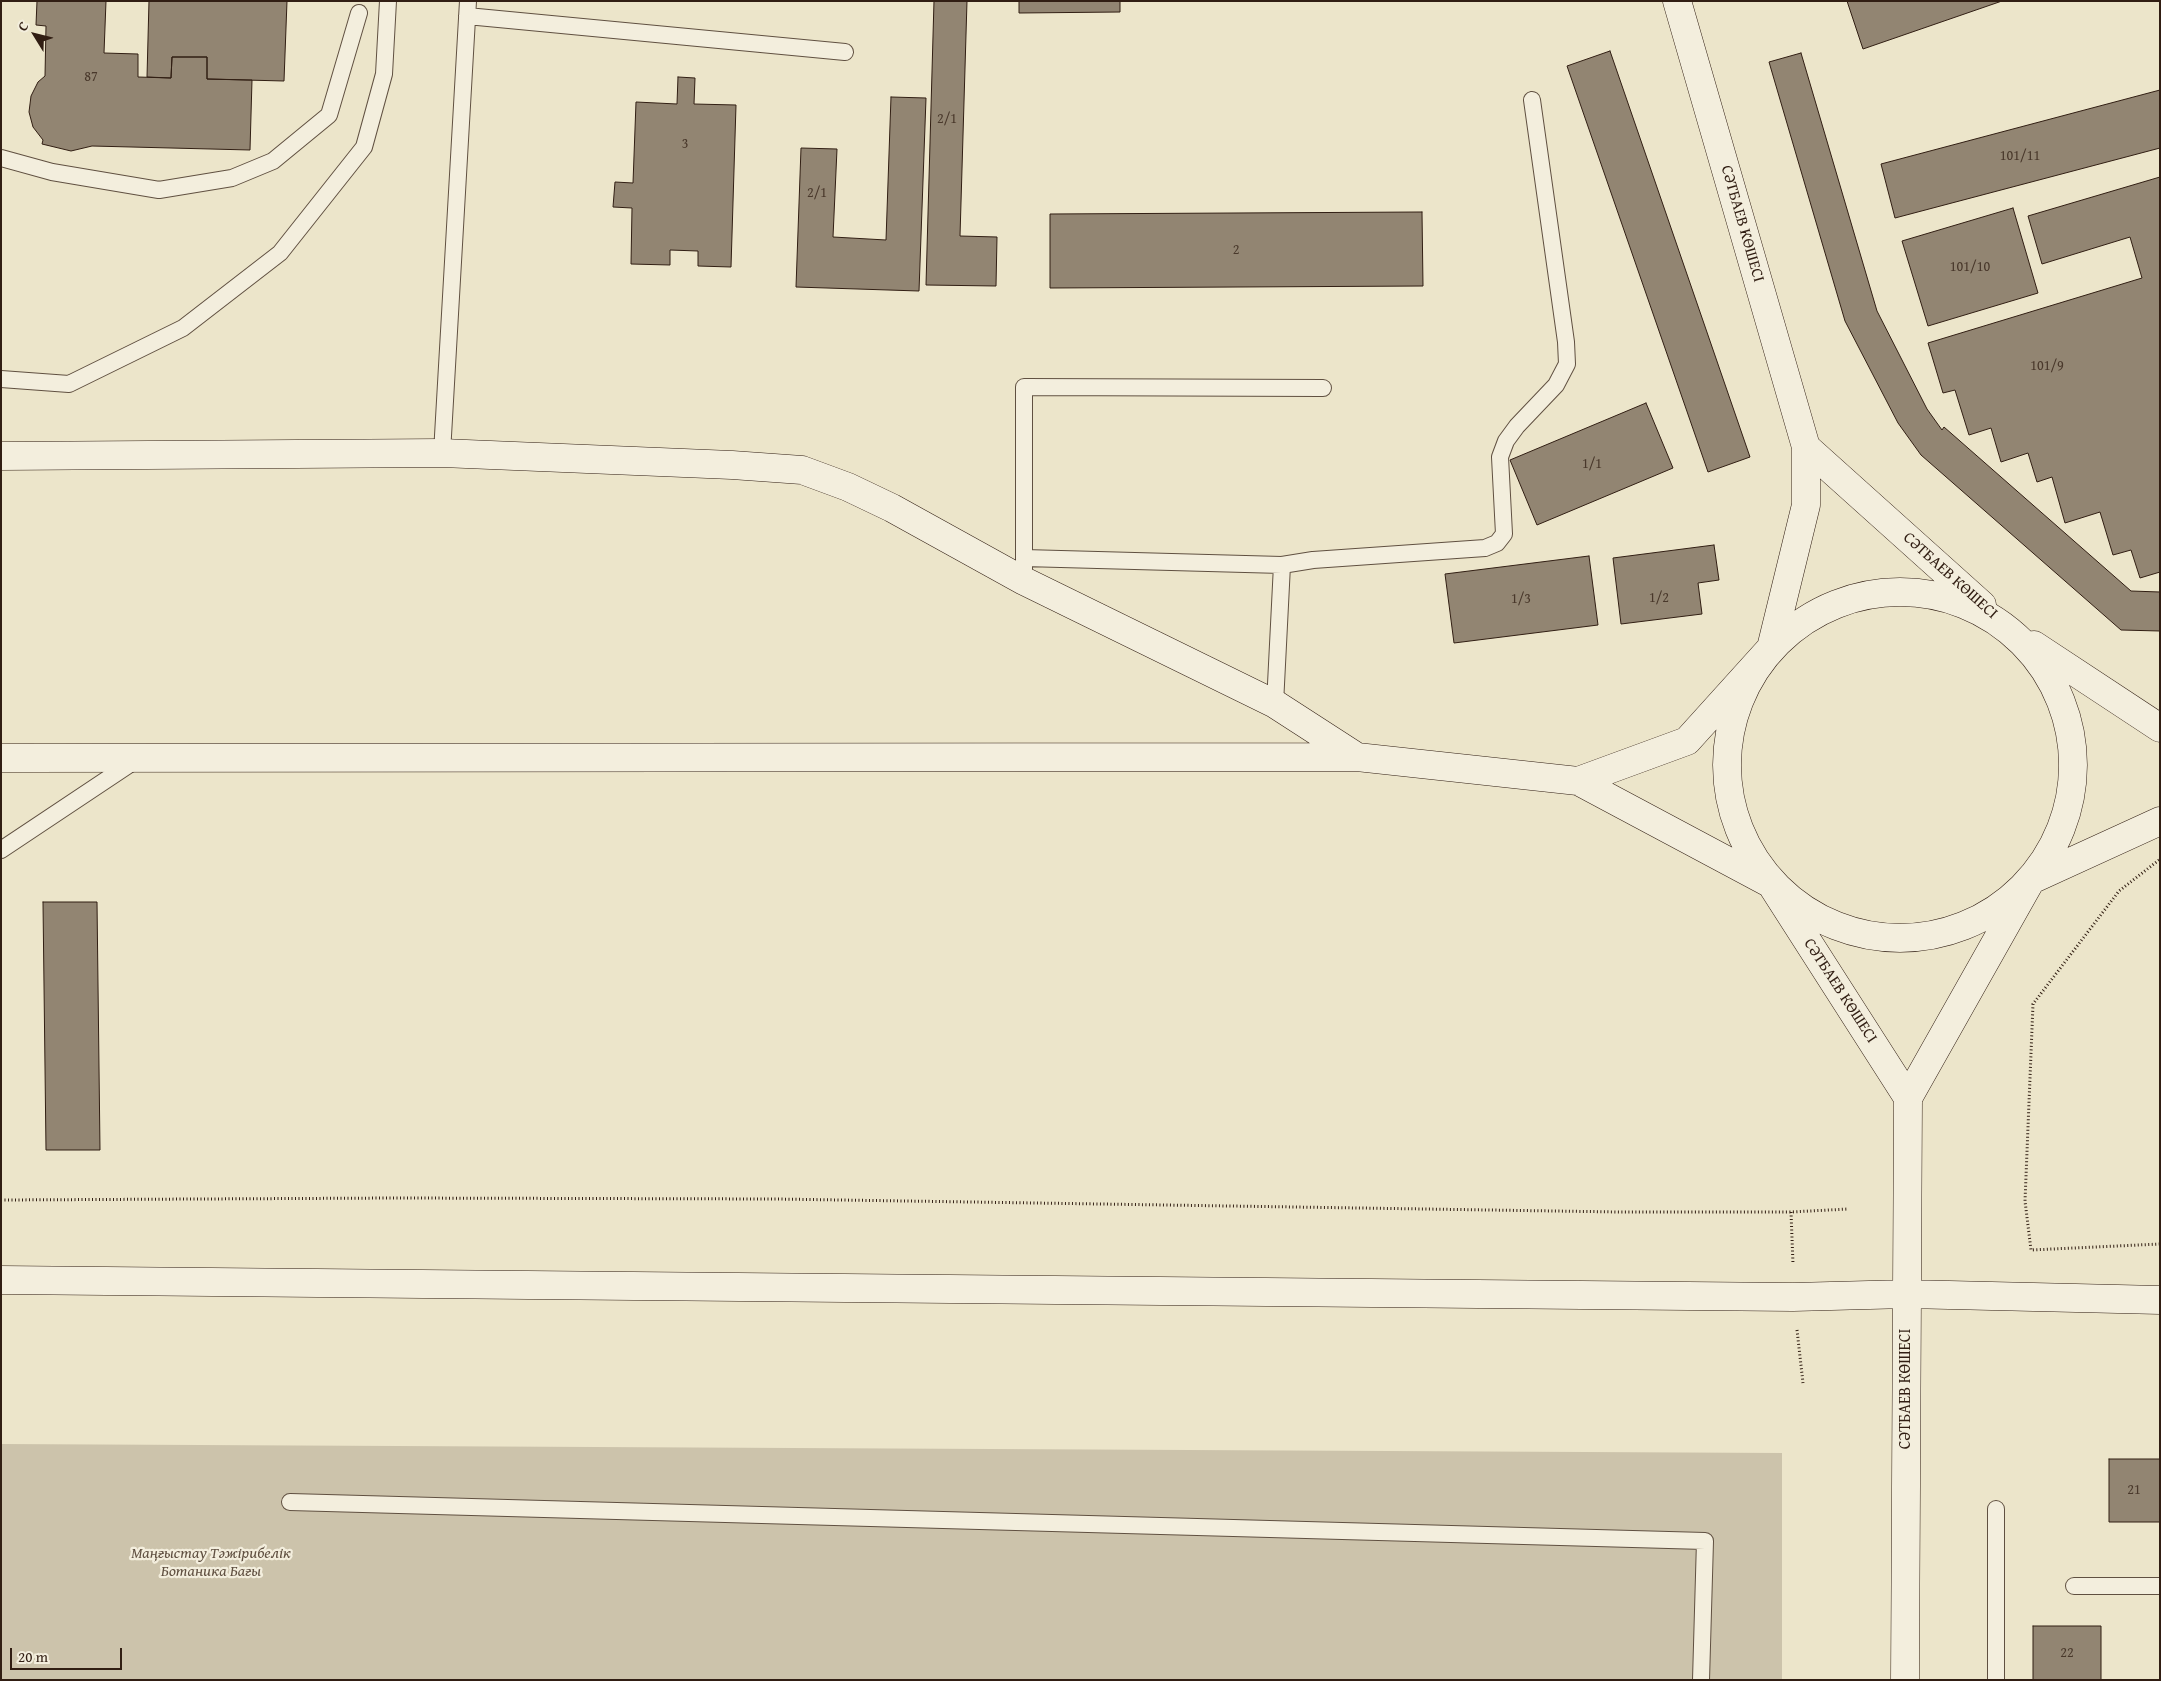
<!DOCTYPE html>
<html>
<head>
<meta charset="utf-8">
<style>
	body { margin:0 }
	#map { position:relative; width:2161px; height:1681px; overflow:hidden; background:#ece5ca; font-family:"Gentium Book Plus",serif }
	canvas { display:block }
	.frame { position:absolute; inset:0; border:2px solid #311e13; pointer-events:none }
	.north { position:absolute; left:10px; top:10px; width:50px; height:50px; -webkit-text-stroke:4px #f3eedd; paint-order:stroke; rotate:306deg; font-size:14px; font-weight:700; line-height:20px; text-align:center; color:#311e13 }
	.north::after { content:''; display:block; margin:auto; width:18px; height:22px; background:#311e13; clip-path:polygon(50% 0,100% 100%,50% 72%,0 100%) }
	.scale { position:absolute; left:10px; top:1648px; width:112px; height:22px; box-sizing:border-box; border:2px solid #311e13; border-top:0; padding-left:6px; font-size:15px; line-height:18px; white-space:nowrap; color:#311e13; -webkit-text-stroke:4px #f3eedd; paint-order:stroke }
</style>
</head>
<body>
<div id="map">
<canvas width="2161" height="1681"></canvas>
<div class="frame"></div>
<div class="north">С</div>
<div class="scale">20 m</div>
</div>
<script>
const ctx = document.querySelector('canvas').getContext('2d');
ctx.lineJoin = 'round';
function fill(path, color) { ctx.fillStyle = color; ctx.fill(path, 'evenodd'); }
const shape = rows => new Path2D(rows.map(r => 'M' + r).join(''));
function trace(path, color, width, dash) { ctx.strokeStyle = color; ctx.lineWidth = width; ctx.lineCap = dash ? 'butt' : 'round'; ctx.setLineDash(dash || []); ctx.stroke(path); }
function drawText(font, color, halo, rows, align = 'center') {
  ctx.font = font + ' "Gentium Book Plus",serif'; ctx.lineWidth = 4.5; ctx.setLineDash([]); ctx.textBaseline = 'middle'; ctx.strokeStyle = halo; ctx.fillStyle = color; for (const [text, x, y, turn = 0] of rows) {
    ctx.save(); ctx.translate(x, y); ctx.rotate((+turn || 0) * Math.PI / 180); ctx.textAlign = isNaN(turn) ? turn : align; if (halo) ctx.strokeText(text, 0, 0); ctx.fillText(text, 0, 0); ctx.restore();
  }
}
const green = shape([
	[1,1444,1782,1453,1782,1680,1,1680]
]);
const building = shape([
	[37,1,106,1,104,53,138,54,138,77,171,78,172,57,207,57,207,79,252,80,250,150,92,146,71,151,42,144,43,140,33,127,29,112,31,96,38,82,45,76,46,26,36,25,37,1],
	[149,1,287,1,284,81,207,79,207,57,172,57,171,78,147,77,149,1],
	[934,1,967,1,960,236,997,237,996,286,926,285,934,1],
	[1019,1,1120,1,1120,12,1019,13,1019,1],
	[1847,1,2002,1,1863,49,1847,1],
	[1610,51,1750,457,1708,472,1567,66,1610,51],
	[1801,53,1877,311,1927,409,1942,430,1944,427,2131,591,2160,592,2160,631,2121,630,1921,455,1898,423,1845,321,1769,62,1801,53],
	[678,77,695,78,694,104,736,105,731,267,698,266,698,251,670,250,670,265,631,264,632,208,613,207,615,182,633,183,636,102,677,104,678,77],
	[2160,90,2160,148,1895,218,1881,164,2160,90],
	[891,97,926,98,919,291,796,287,801,148,837,149,833,237,886,240,891,97],
	[2160,177,2160,572,2140,578,2131,550,2113,555,2100,512,2065,523,2052,477,2037,482,2028,453,2001,462,1991,428,1969,435,1955,390,1943,393,1928,343,2142,278,2130,237,2042,264,2028,216,2160,177],
	[2013,208,2038,293,1928,326,1902,241,2013,208],
	[1422,212,1423,286,1050,288,1050,214,1422,212],
	[1646,403,1673,468,1537,525,1510,460,1646,403],
	[1714,545,1719,580,1698,583,1702,614,1621,624,1613,558,1714,545],
	[1589,556,1598,625,1454,643,1445,574,1589,556],
	[43,902,97,902,100,1150,46,1150,43,902],
	[2109,1459,2160,1459,2160,1522,2109,1522,2109,1459],
	[2033,1626,2101,1626,2101,1680,2033,1680,2033,1626]
]);
const path = shape([
	[2159,860,2119,891,2033,1004,2025,1201,2031,1250,2160,1244],
	[1,1200,395,1198,776,1199,1619,1212,1791,1212,1848,1209],
	[1791,1212,1793,1264],
	[1797,1330,1803,1383]
]);
const lane = shape([
	[467,16,845,52],
	[1,158,52,172,159,190,232,178,273,161,329,115,359,13],
	[1,379,69,384,183,328,280,253,364,147,384,74,388,1],
	[442,453,468,1],
	[1024,558,1282,565],
	[1024,581,1024,387,1323,388],
	[1275,704,1282,565,1313,560,1485,548,1497,543,1504,534,1500,457,1506,441,1517,426,1556,385,1567,364,1566,342,1532,100],
	[1,850,136,760],
	[290,1502,1705,1541,1701,1680],
	[1996,1509,1996,1680],
	[2074,1586,2160,1586]
]);
const secondary = shape([
	[1806,447,1982,605],
	[1,456,442,453,732,465,802,470,848,487,892,508,1024,581,1275,704,1357,757],
	'1727 765a173 173 0 1 1 346 0a173 173 0 1 1-346 0Z',
	[2034,645,2160,728],
	[1,758,1357,757,1578,781,1771,884,1908,1098],
	[1578,781,1687,741,1771,648,1806,505,1806,447,1677,1],
	[1,1280,1793,1297,1907,1294,2160,1300],
	[1905,1680,1908,1098,2031,880,2160,821]
]);
const numberNames = [
	["87",91,77],
	["2/1",947,119],
	["3",685,144],
	["101/11",2020,156],
	["2/1",817,193],
	["2",1236,250],
	["101/10",1970,267],
	["101/9",2047,366],
	["1/1",1592,464],
	["1/2",1659,598],
	["1/3",1521,599],
	["21",2134,1490],
	["22",2067,1653]
];
const streetNames = [
	["СӘТБАЕВ КӨШЕСІ",1742,224,74],
	["СӘТБАЕВ КӨШЕСІ",1950,576,42],
	["СӘТБАЕВ КӨШЕСІ",1840,991,57],
	["СӘТБАЕВ КӨШЕСІ",1906,1389,-90]
];
const parkNames = [
	["Маңғыстау Тәжірибелік",211,1554],
	["Ботаника Бағы",211,1572]
];
fill(green, '#ccc3ab');
fill(building, '#928572');
trace(building, '#311e13', 1);
trace(lane, '#605041', 18);
trace(secondary, '#311e13', 29);
trace(path, '#311e13', 3, [1, 2.5]);
trace(lane, '#f3eedd', 16);
trace(secondary, '#f3eedd', 28);
drawText('14px', '#49382b', null, numberNames);
drawText('16px', '#311e13', '#f3eedd', streetNames);
drawText('italic 16px', '#605041', '#f3eedd', parkNames);
</script>
</body>
</html>
